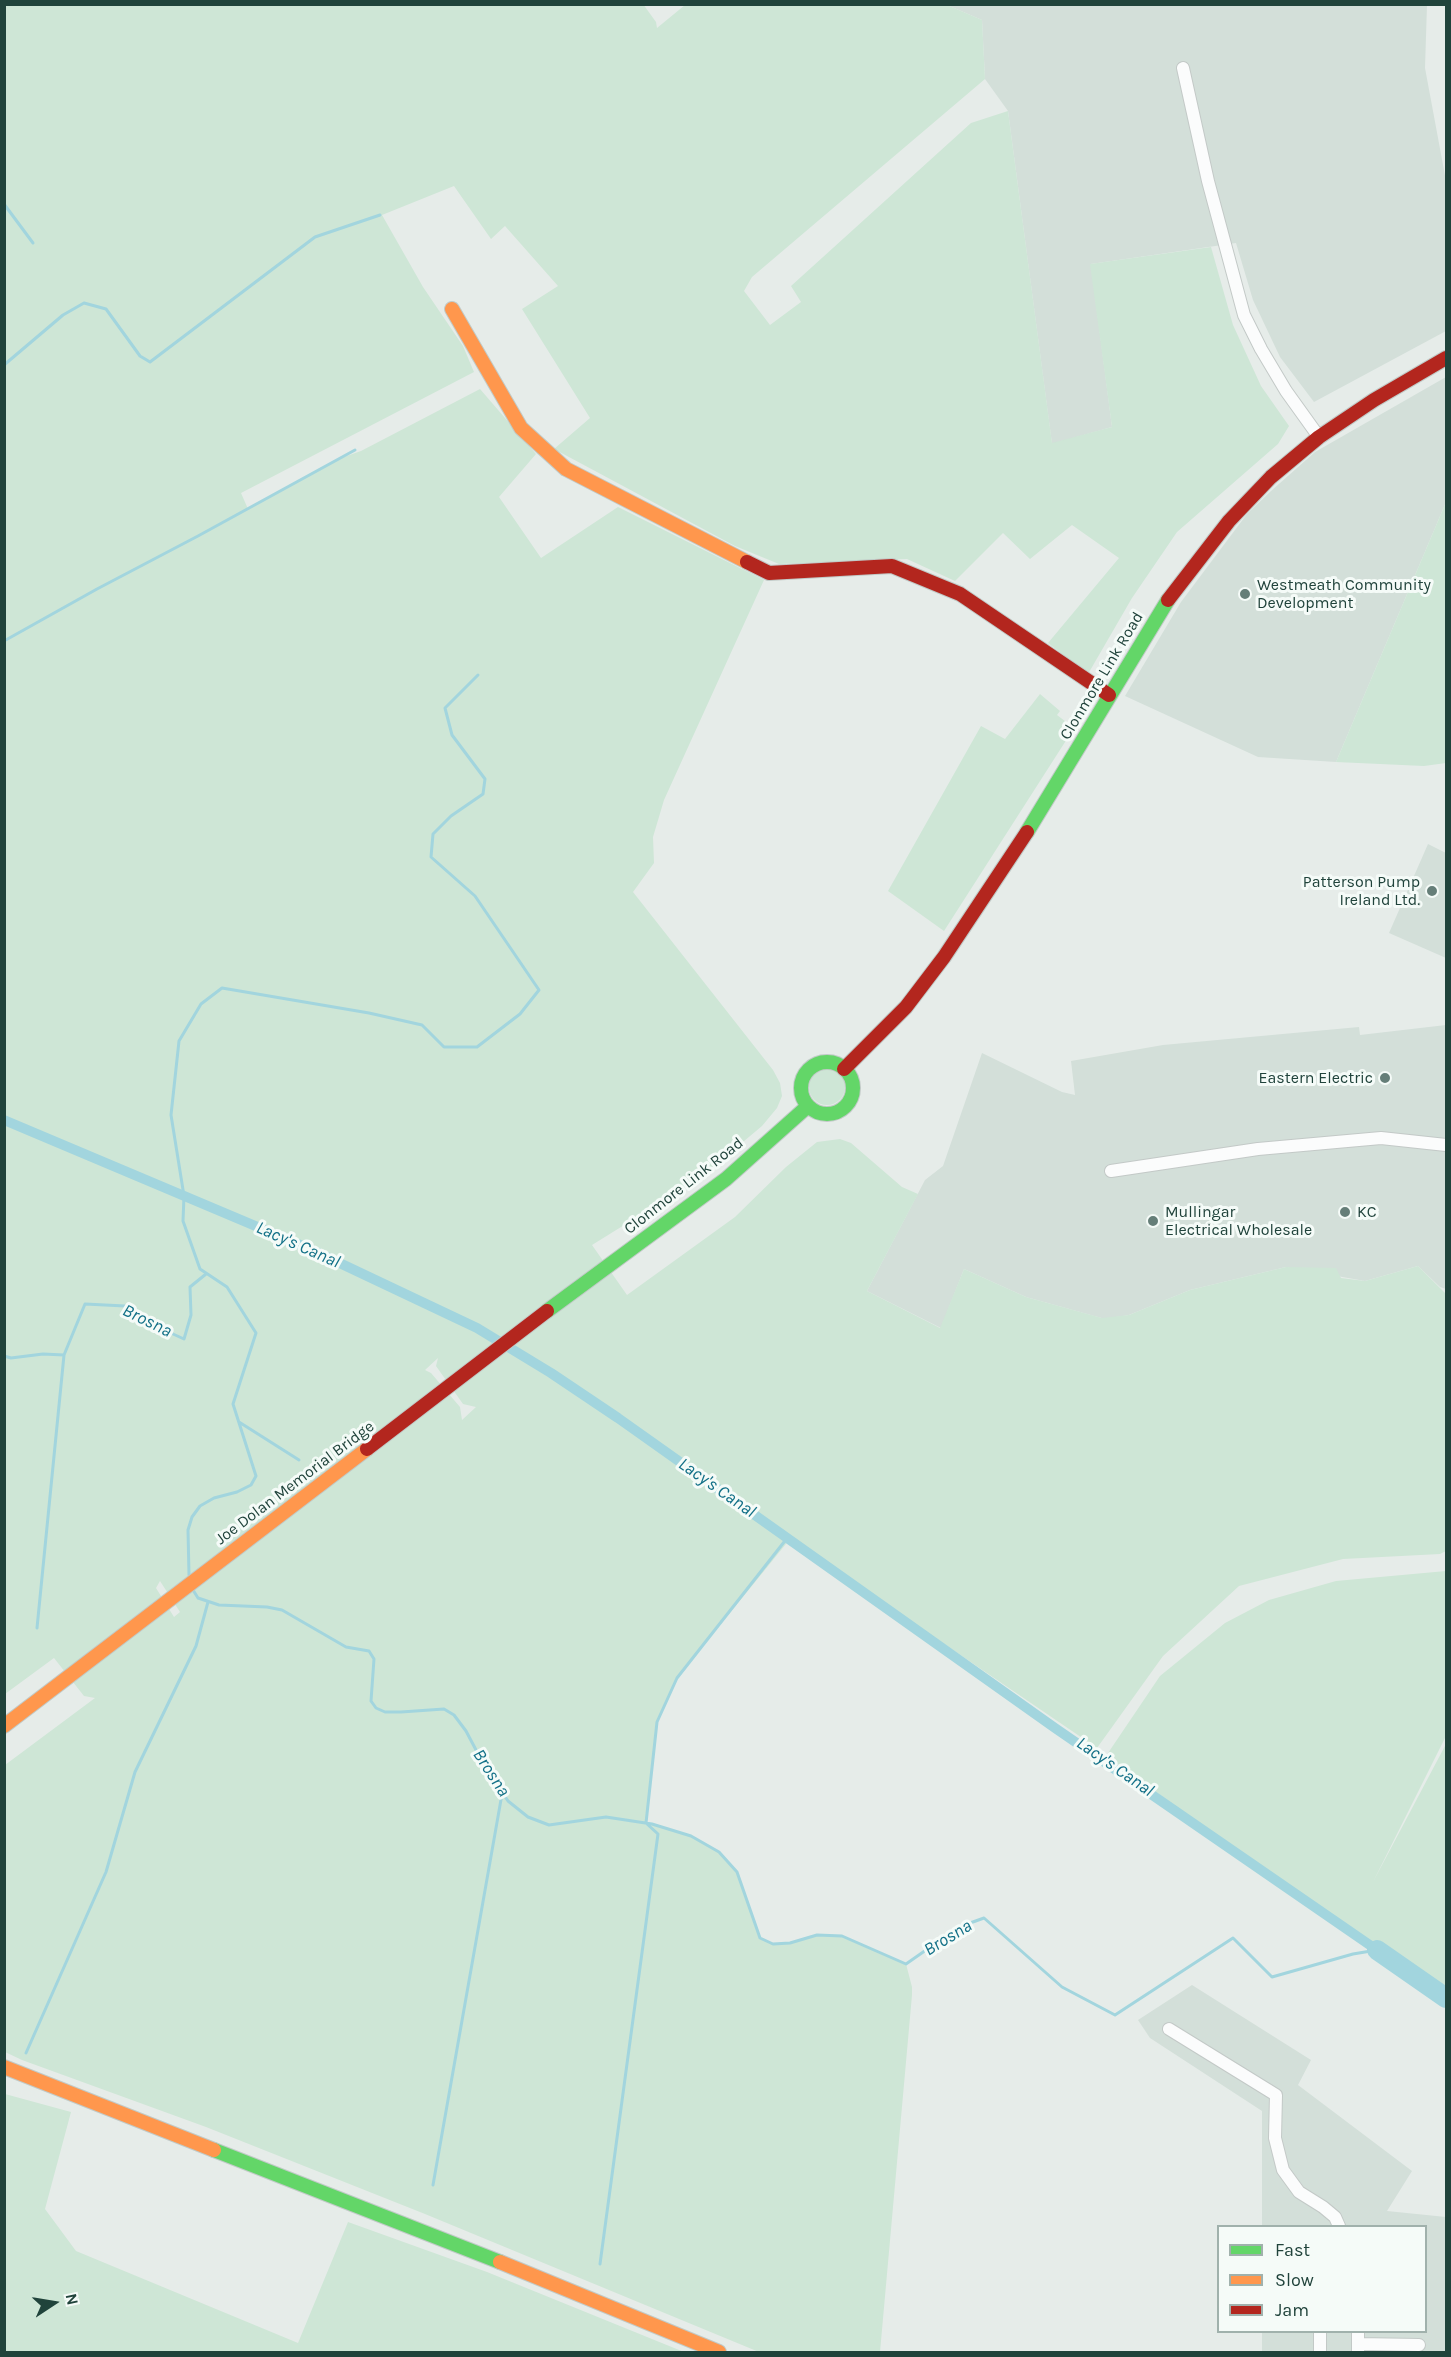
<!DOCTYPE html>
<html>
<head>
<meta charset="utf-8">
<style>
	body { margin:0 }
	#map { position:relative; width:1451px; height:2357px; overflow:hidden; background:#e6ece9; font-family:Karla,sans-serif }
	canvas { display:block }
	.frame { position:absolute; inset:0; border:6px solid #20433b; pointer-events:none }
	.legend { position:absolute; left:1217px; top:2225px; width:210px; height:108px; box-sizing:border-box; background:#f5fbf8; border:2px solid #a0b1ac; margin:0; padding:8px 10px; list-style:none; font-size:18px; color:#20433b }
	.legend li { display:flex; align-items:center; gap:12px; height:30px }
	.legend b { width:30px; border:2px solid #a0b1ac }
	.north { position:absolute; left:24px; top:2273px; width:60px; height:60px; -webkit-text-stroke:4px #f5fbf8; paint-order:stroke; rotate:78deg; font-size:16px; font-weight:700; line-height:24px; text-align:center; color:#20433b }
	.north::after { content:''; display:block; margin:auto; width:21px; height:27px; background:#20433b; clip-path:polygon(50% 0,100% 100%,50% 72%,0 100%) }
</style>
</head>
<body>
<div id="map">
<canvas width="1451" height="2357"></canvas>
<div class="frame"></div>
<ul class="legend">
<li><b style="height:8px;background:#63d668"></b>Fast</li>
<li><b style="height:8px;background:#ff974d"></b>Slow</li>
<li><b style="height:8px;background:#b3261e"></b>Jam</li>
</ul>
<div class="north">N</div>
</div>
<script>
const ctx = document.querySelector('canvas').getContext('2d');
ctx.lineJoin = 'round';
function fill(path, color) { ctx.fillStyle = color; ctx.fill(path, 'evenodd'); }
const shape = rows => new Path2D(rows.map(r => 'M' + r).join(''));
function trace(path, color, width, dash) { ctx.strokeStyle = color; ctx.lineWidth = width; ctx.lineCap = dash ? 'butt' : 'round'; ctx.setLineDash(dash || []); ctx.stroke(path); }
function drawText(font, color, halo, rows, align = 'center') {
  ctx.font = font + ' Karla,sans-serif'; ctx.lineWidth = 6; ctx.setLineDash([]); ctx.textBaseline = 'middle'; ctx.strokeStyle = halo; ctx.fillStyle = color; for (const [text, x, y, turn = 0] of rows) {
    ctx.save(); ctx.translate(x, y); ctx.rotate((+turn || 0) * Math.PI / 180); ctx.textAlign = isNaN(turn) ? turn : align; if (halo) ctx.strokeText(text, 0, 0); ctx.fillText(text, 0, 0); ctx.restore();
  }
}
const built = shape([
	[947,5,1427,5,1425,68,1446,181,1446,331,1314,402,1280,357,1253,300,1236,243,1091,264,1112,427,1052,444,1008,111,985,79,982,20],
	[1446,377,1446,502,1336,762,1258,757,1125,696,1181,602,1247,514,1271,491,1315,452],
	[1428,844,1446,853,1446,958,1389,933],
	[1446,1025,1446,1289,1440,1287,1418,1266,1365,1281,1286,1267,1190,1290,1129,1315,1105,1319,1026,1297,964,1269,941,1328,867,1291,925,1180,943,1166,982,1053,1062,1092,1075,1095,1071,1061,1163,1045,1359,1027,1360,1035],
	[1192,1985,1311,2060,1298,2085,1412,2171,1387,2211,1446,2217,1446,2352,1262,2352,1262,2332,1426,2332,1426,2226,1262,2226,1262,2111,1150,2038,1138,2020]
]);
const green = shape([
	[643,4,656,22,657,28,685,5,947,5,982,20,985,79,752,277,744,291,770,325,801,302,791,286,971,123,1008,111,1052,443,1112,427,1090,264,1211,247,1233,325,1261,386,1289,426,1278,444,1177,532,1132,598,1088,674,1048,643,1119,558,1072,525,1030,559,1003,533,955,581,907,559,779,564,735,546,554,449,590,418,522,309,558,286,505,226,491,239,454,186,382,215,423,287,463,346,474,372,241,493,248,509,341,458,361,451,480,389,536,454,499,497,541,558,618,507,764,580,664,800,653,837,654,863,633,892,773,1070,780,1083,782,1096,777,1108,762,1126,700,1178,592,1245,627,1295,735,1217,786,1167,817,1142,840,1139,851,1143,902,1187,918,1194,867,1291,940,1328,964,1269,1026,1297,1102,1318,1129,1315,1190,1290,1286,1267,1336,1268,1341,1278,1365,1281,1418,1266,1446,1294,1446,1551,1440,1554,1343,1559,1239,1586,1163,1656,1097,1748,790,1539,677,1678,657,1722,646,1823,691,1836,719,1852,737,1872,760,1938,773,1944,790,1943,817,1935,842,1936,906,1964,912,1987,912,1995,880,2352,759,2352,425,2214,206,2127,22,2060,5,2052,5,1765,95,1698,84,1696,54,1658,5,1694,4,5],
	[438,1358,436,1366,463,1404,476,1407,462,1420,460,1407,431,1373,425,1370],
	[160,1581,180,1612,174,1617,156,1588],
	[1446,502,1446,763,1424,766,1336,762],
	[1040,694,1060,711,1057,715,1074,728,944,931,888,891,981,726,1005,739],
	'809 1087a18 18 0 1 1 36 0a18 18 0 1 1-36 0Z',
	[1446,1571,1446,1736,1373,1882,1446,1744,1446,1998,1360,1939,1106,1756,1160,1676,1225,1623,1269,1600,1336,1581],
	[5,2094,71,2112,45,2209,76,2251,298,2343,348,2222,487,2272,684,2352,5,2352]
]);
const stream = shape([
	[4,204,33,243],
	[4,365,63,315,84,303,106,309,140,356,150,362,315,237,380,215],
	[4,641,97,589,198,536,355,450],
	[4,1356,11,1358,43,1354,64,1355,85,1304,125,1306,162,1329,184,1339,191,1315,190,1287,206,1274],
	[239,1422,299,1460],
	[189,1575,188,1530,192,1517,200,1506,214,1498,237,1492,251,1485,256,1476,233,1404,256,1333,227,1287,200,1269,183,1221,184,1196,171,1115,179,1041,201,1004,222,988,369,1013,422,1025,444,1047,477,1047,520,1014,539,990,475,896,431,857,433,834,451,816,483,794,485,779,452,735,445,708,478,675],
	[193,1590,198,1598,219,1605,267,1607,282,1610,346,1647,369,1651,374,1659,371,1701,376,1708,385,1712,401,1712,444,1709,454,1715,466,1731,485,1767,508,1801,528,1817,549,1825,606,1817,652,1824,691,1836,719,1852,737,1872,760,1938,773,1944,790,1943,817,1935,842,1936,906,1964,959,1927,984,1918,1062,1987,1115,2015,1233,1938,1272,1977,1353,1954,1377,1950],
	[37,1628,64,1355],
	[26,2053,106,1872,135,1772,196,1646,208,1602],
	[433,2185,502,1794],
	[600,2264,658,1834,646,1823,657,1722,677,1678,788,1537]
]);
const canal = shape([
	[4,1120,310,1249,477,1328,551,1373,618,1418,1055,1728,1377,1950]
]);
const river = shape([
	[1377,1950,1446,1998]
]);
const street = shape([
	[1183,68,1208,181,1244,315,1261,349,1286,391,1319,437],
	[1111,1171,1258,1149,1381,1138,1446,1145],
	[1169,2029,1276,2095,1275,2138,1283,2170,1299,2192,1323,2207,1335,2217,1339,2226],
	[1320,2332,1320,2352],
	[1358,2332,1358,2352],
	[1358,2344,1419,2345]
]);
const fast = shape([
	[1027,832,1168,600],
	'801 1088a26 26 0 1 1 52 0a26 26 0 1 1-52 0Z',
	[547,1311,726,1179,808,1106],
	[214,2150,500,2262]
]);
const slow = shape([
	[452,309,521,428,566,469,747,562],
	[4,1726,367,1449],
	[4,2067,214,2150],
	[500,2262,719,2352]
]);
const jam = shape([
	[747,562,769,573,892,566,960,594,1109,695],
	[1168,600,1229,521,1271,477,1319,437,1374,400,1446,358],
	[844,1069,906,1007,944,957,1027,832],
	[367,1449,547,1311]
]);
const markers = [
	[1245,594,6,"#657e78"],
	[1432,891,6,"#657e78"],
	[1385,1078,6,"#657e78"],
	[1345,1212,6,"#657e78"],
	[1153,1221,6,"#657e78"]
];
const poiNames = [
	["Westmeath Community",1257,585],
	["Development",1257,603],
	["Patterson Pump",1420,882,"right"],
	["Ireland Ltd.",1420,900,"right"],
	["Eastern Electric",1373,1078,"right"],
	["Mullingar",1165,1212],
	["Electrical Wholesale",1165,1230],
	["KC",1357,1212]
];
const streetNames = [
	["Clonmore Link Road",1102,676,-59],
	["Clonmore Link Road",684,1186,-38],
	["Joe Dolan Memorial Bridge",295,1483,-37]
];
const waterNames = [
	["Lacy's Canal",298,1245,24],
	["Brosna",147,1321,26],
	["Lacy's Canal",717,1488,35],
	["Lacy's Canal",1115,1767,35],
	["Brosna",491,1773,57],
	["Brosna",948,1938,-31]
];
fill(built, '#d3dfd9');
fill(green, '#cee6d6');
trace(stream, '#a2d5de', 3);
trace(canal, '#a2d5de', 10);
trace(river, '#a2d5de', 20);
trace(street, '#c3c9c7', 14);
trace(fast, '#c1cac7', 16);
trace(slow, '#c1cac7', 16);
trace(jam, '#c1cac7', 16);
trace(street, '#fbfcfc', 12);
trace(fast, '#63d668', 14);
trace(slow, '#ff974d', 14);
trace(jam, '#b3261e', 14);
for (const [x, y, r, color] of markers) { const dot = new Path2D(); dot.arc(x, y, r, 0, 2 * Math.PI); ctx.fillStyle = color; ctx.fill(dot); trace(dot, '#f5fbf8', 2); }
drawText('16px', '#20433b', '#f5fbf8', poiNames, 'left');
drawText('16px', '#20433b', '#f5fbf8', streetNames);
drawText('italic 18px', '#127087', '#f5fbf8', waterNames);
</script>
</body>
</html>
